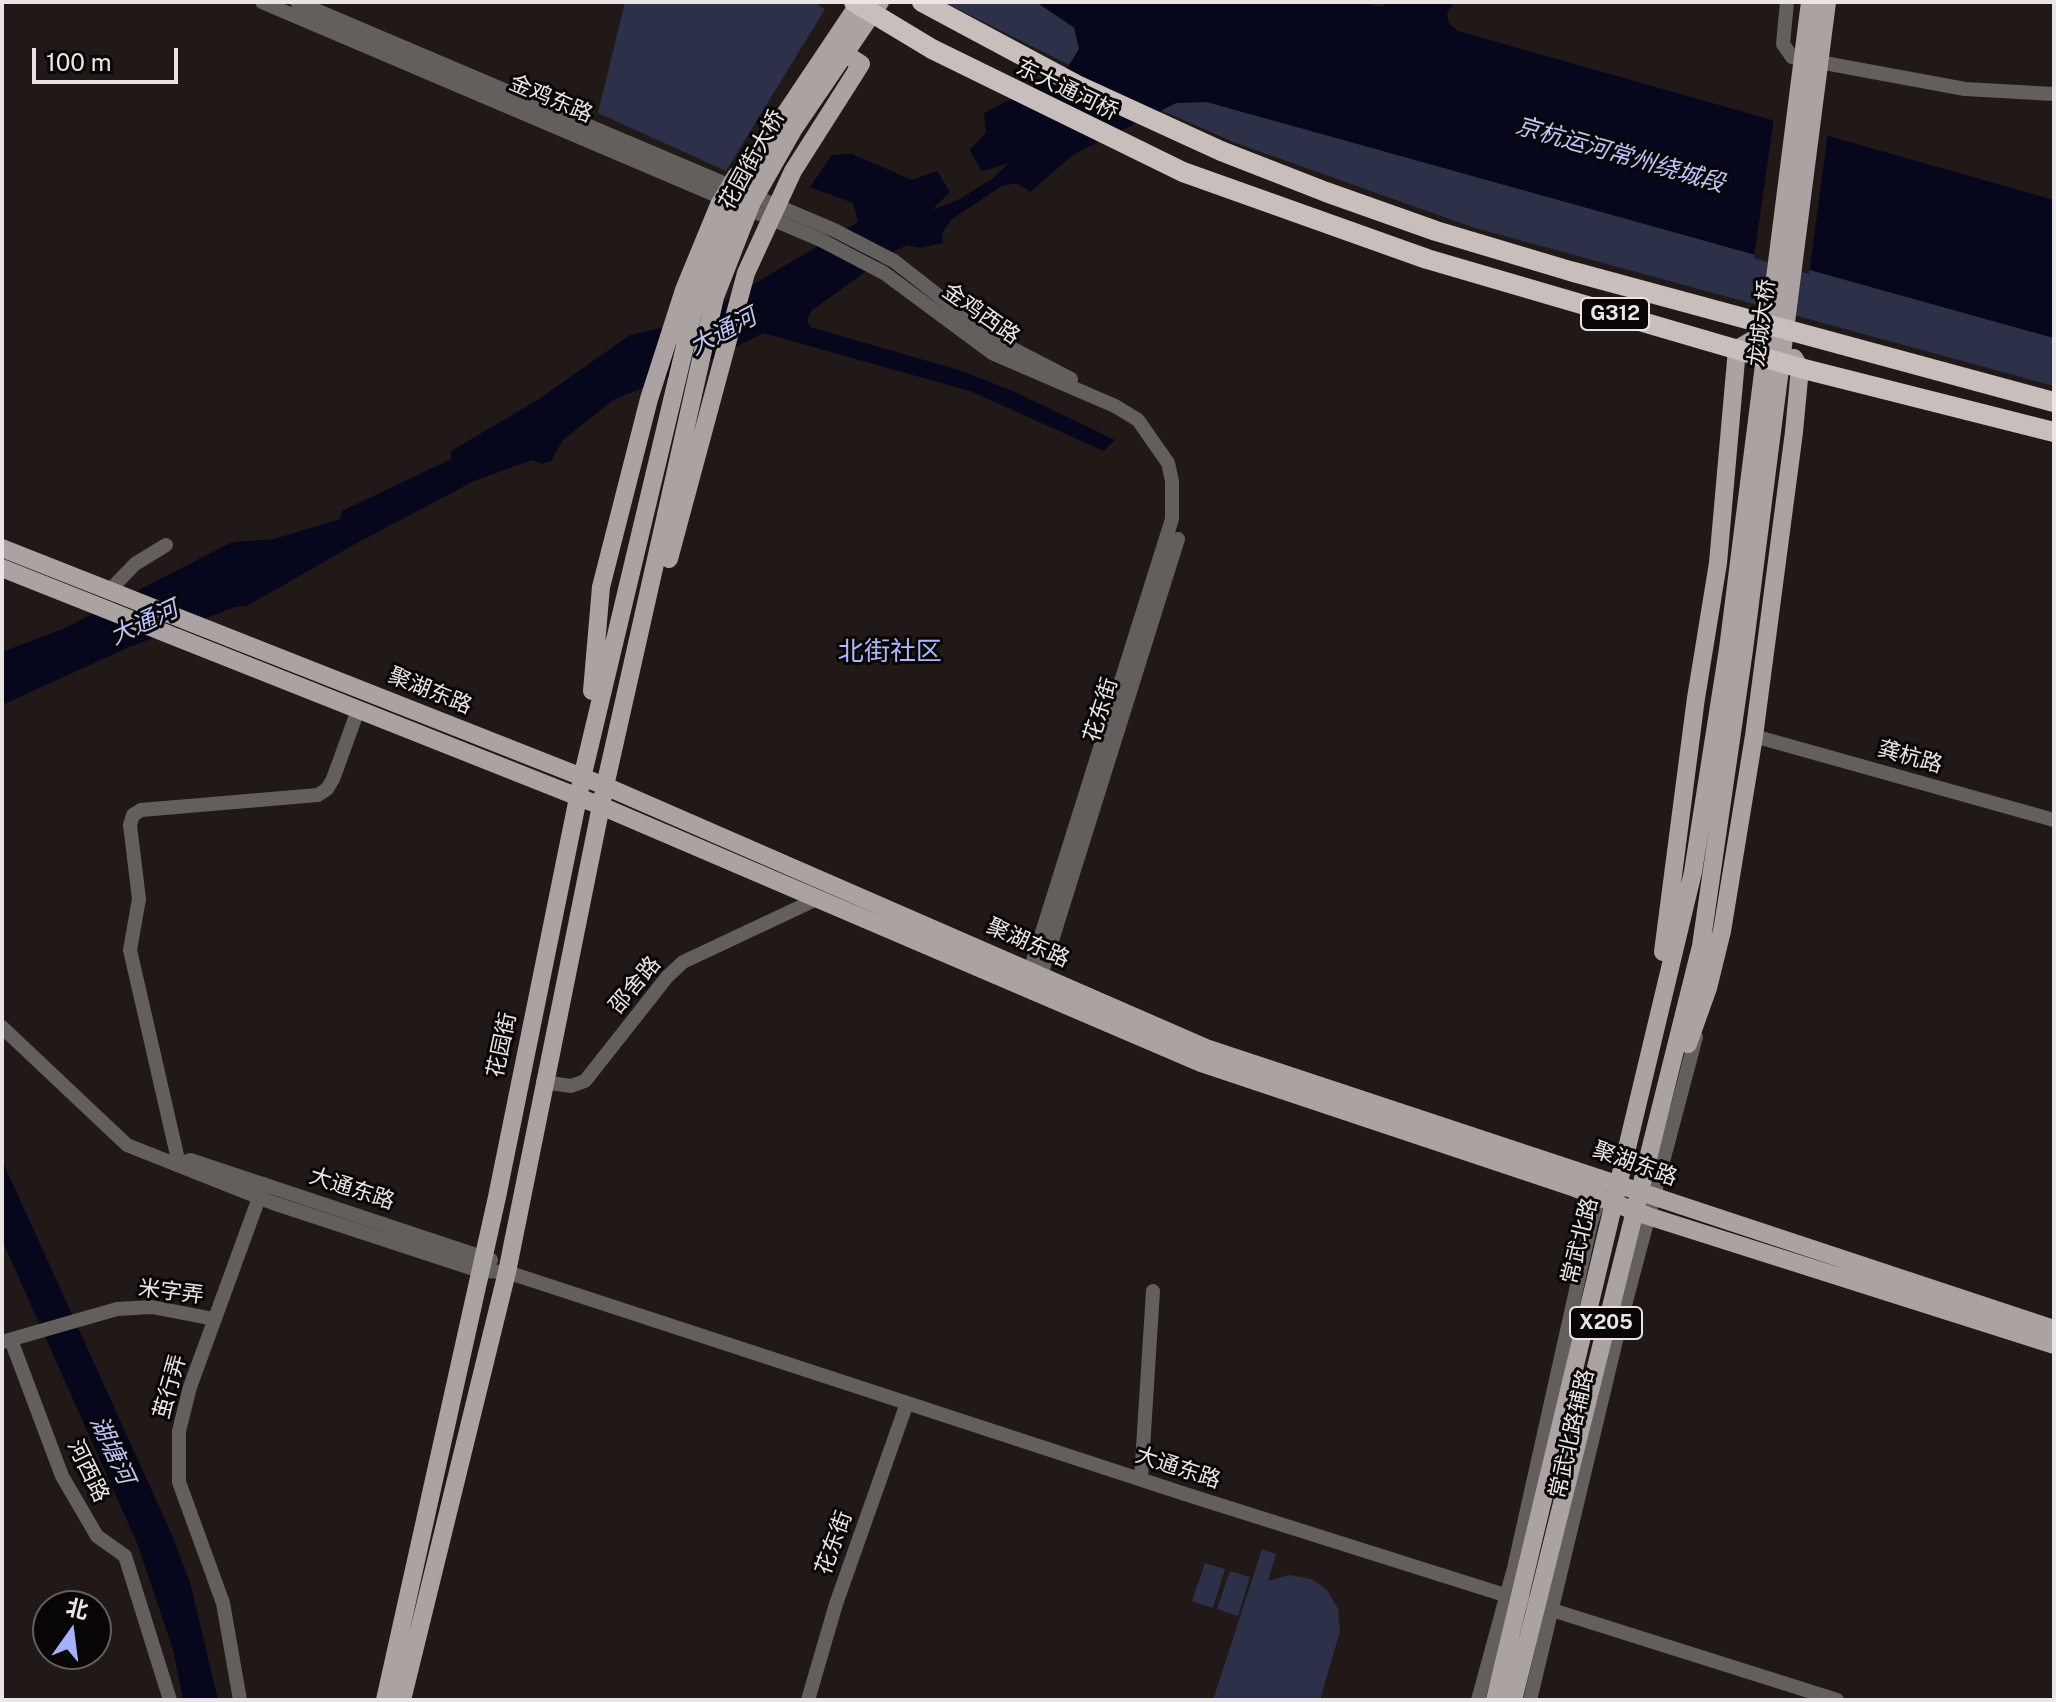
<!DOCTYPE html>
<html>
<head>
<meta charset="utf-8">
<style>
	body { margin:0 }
	#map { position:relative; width:2056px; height:1702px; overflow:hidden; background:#201917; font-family:"Public Sans","Noto Sans SC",sans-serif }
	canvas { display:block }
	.frame { position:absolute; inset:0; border:4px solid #eae5e4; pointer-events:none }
	.north { position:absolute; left:32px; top:1590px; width:80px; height:80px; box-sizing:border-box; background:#080605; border:2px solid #625f5e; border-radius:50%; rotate:14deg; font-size:22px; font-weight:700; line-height:32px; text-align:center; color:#eae5e4 }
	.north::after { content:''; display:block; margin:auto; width:28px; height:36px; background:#a6b1fc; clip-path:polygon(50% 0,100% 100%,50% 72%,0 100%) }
	.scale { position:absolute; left:32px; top:48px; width:146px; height:36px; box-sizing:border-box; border:4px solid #eae5e4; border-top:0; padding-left:10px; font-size:24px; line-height:28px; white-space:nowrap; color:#eae5e4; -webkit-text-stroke:6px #080605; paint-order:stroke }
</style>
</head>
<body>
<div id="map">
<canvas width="2056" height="1702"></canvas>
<div class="frame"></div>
<div class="north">北</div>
<div class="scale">100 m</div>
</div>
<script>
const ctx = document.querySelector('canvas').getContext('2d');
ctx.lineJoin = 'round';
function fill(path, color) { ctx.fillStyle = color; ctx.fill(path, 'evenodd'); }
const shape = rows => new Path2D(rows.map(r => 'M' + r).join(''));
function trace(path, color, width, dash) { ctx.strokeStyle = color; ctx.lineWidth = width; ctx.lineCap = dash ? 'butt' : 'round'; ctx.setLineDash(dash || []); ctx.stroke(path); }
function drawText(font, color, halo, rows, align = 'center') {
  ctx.font = font + ' "Public Sans","Noto Sans SC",sans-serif'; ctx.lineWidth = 6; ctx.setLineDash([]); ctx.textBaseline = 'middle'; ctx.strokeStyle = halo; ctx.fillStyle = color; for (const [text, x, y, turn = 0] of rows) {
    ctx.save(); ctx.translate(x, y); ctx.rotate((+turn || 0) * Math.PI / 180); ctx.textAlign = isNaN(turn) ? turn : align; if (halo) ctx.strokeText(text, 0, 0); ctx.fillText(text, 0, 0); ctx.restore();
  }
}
const green = shape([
	[625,2,813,2,825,9,726,171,598,113],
	[944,2,1036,2,1074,28,1079,49,1069,65],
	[1207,102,2054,338,2054,386,1475,228,1233,142,1161,110,1176,103],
	[1262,1549,1276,1554,1268,1581,1289,1575,1311,1579,1326,1589,1338,1608,1340,1631,1320,1700,1213,1700],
	[1205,1563,1225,1569,1213,1608,1192,1601],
	[1230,1571,1250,1577,1238,1616,1217,1609]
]);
const water = shape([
	[1036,2,1359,2,1380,7,1392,2,1455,2,1447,13,1449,24,1458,31,2054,200,2054,338,1207,102,1176,103,1074,154,1030,192,1017,183,1002,186,952,219,942,233,943,243,920,248,907,245,893,252,811,311,807,320,810,327,962,371,1015,392,1115,440,1104,451,970,391,763,333,710,360,613,400,563,440,551,461,542,464,532,460,474,481,357,543,247,606,235,607,127,648,2,705,2,652,63,629,232,542,274,539,340,519,342,511,451,459,451,451,539,399,630,335,692,321,858,222,853,203,810,187,832,155,852,154,912,180,937,171,950,192,932,210,960,199,992,179,1009,163,982,171,969,150,986,133,984,113,1066,70,1079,49,1074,27],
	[2,1160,172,1535,191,1586,218,1700,183,1700,173,1649,137,1543,2,1240]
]);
const pier = shape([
	[1774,117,1828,132,1809,274,1754,258]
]);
const minor = shape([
	[262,2,821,240,884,273,992,353,1115,406,1138,420,1168,463,1172,481,1172,519,1027,980],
	[297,2,834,230,894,261,994,339,1071,379],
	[1787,2,1783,44,1792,57,1965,89,2054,94],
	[110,590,135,564,166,545],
	[1754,736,2054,820],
	[1038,985,1178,539],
	[2,1027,127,1145,273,1203,480,1271,507,1272,1185,1494,1837,1700],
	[543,1082,571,1086,585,1081,667,977,683,962,817,899],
	[179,1164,130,950,139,899,130,825,133,815,141,810,318,795,327,789,333,779,358,710],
	[179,1164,190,1160,491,1260],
	[11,1340,62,1476,97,1536,125,1556,170,1700],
	[2,1342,117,1309,152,1307,214,1319],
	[1141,1479,1153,1291],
	[240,1700,223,1603,179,1482,179,1431,190,1387,264,1184],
	[808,1700,836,1604,907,1403],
	[1478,1700,1514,1568,1591,1223,1599,1198,1606,1193],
	[1530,1700,1619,1328,1696,1037]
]);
const major = shape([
	[2,548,605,786,1206,1048,2054,1329],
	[669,559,746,273,793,171,861,64,836,48],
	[2,568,601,806,1201,1063,1575,1188,1648,1216,2054,1345],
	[592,691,601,587,649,399,684,290,719,205,736,176],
	[1663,952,1696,698,1718,563,1737,349,1773,328],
	[1688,1044,1708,988,1722,931,1754,736,1794,432,1800,368,1794,358],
	[385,1700,497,1197,582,778,696,300,737,197,777,126,860,2],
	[402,1700,507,1272,605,786,715,297,752,202,793,130,880,2],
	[1495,1700,1693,872,1728,649,1810,2],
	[1513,1700,1701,946,1744,650,1827,2]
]);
const highway = shape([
	[854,2,932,49,1183,172,1427,259,1800,368,2054,432],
	[922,2,1077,85,1221,151,1326,192,1436,231,1570,271,2054,402]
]);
const shields = [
	[1615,314,68],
	[1606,1323,72]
];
const shieldNames = [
	["G312",1615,314],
	["X205",1606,1323]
];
const streetNames = [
	["东大通河桥",1067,90,26],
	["金鸡东路",551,99,23],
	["花园街大桥",752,160,-61],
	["金鸡西路",981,314,35],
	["龙城大桥",1762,323,-83],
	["聚湖东路",430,691,22],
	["花东街",1101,710,-73],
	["龚杭路",1910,757,16],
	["聚湖东路",1028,943,24],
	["邵舍路",635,985,-50],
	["花园街",502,1045,-78],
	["聚湖东路",1635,1164,20],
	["大通东路",352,1189,18],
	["常武北路",1580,1241,-76],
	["米字弄",171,1292,7],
	["茧行弄",170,1387,-74],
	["常武北路辅路",1572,1434,-77],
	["大通东路",1178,1468,18],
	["河西路",88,1471,64],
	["花东街",834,1543,-70]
];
const waterNames = [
	["京杭运河常州绕城段",1620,155,16],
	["大通河",723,332,-28],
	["大通河",144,623,-25],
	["湖塘河",112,1450,65]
];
const quarterNames = [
	["北街社区",890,652]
];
fill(green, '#2c3049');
fill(water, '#06071d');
fill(pier, '#201917');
trace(minor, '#625f5d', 14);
trace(major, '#aba3a1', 18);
trace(highway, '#c8bfbc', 20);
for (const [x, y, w] of shields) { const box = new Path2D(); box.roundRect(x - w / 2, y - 16, w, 32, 6); ctx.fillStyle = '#080605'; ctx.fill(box); trace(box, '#eae5e4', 2); }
drawText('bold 20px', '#eae5e4', null, shieldNames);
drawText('22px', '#eae5e4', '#080605', streetNames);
drawText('italic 24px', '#bcc5fc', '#080605', waterNames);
drawText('26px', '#aeb8fe', '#080605', quarterNames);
</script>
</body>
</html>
